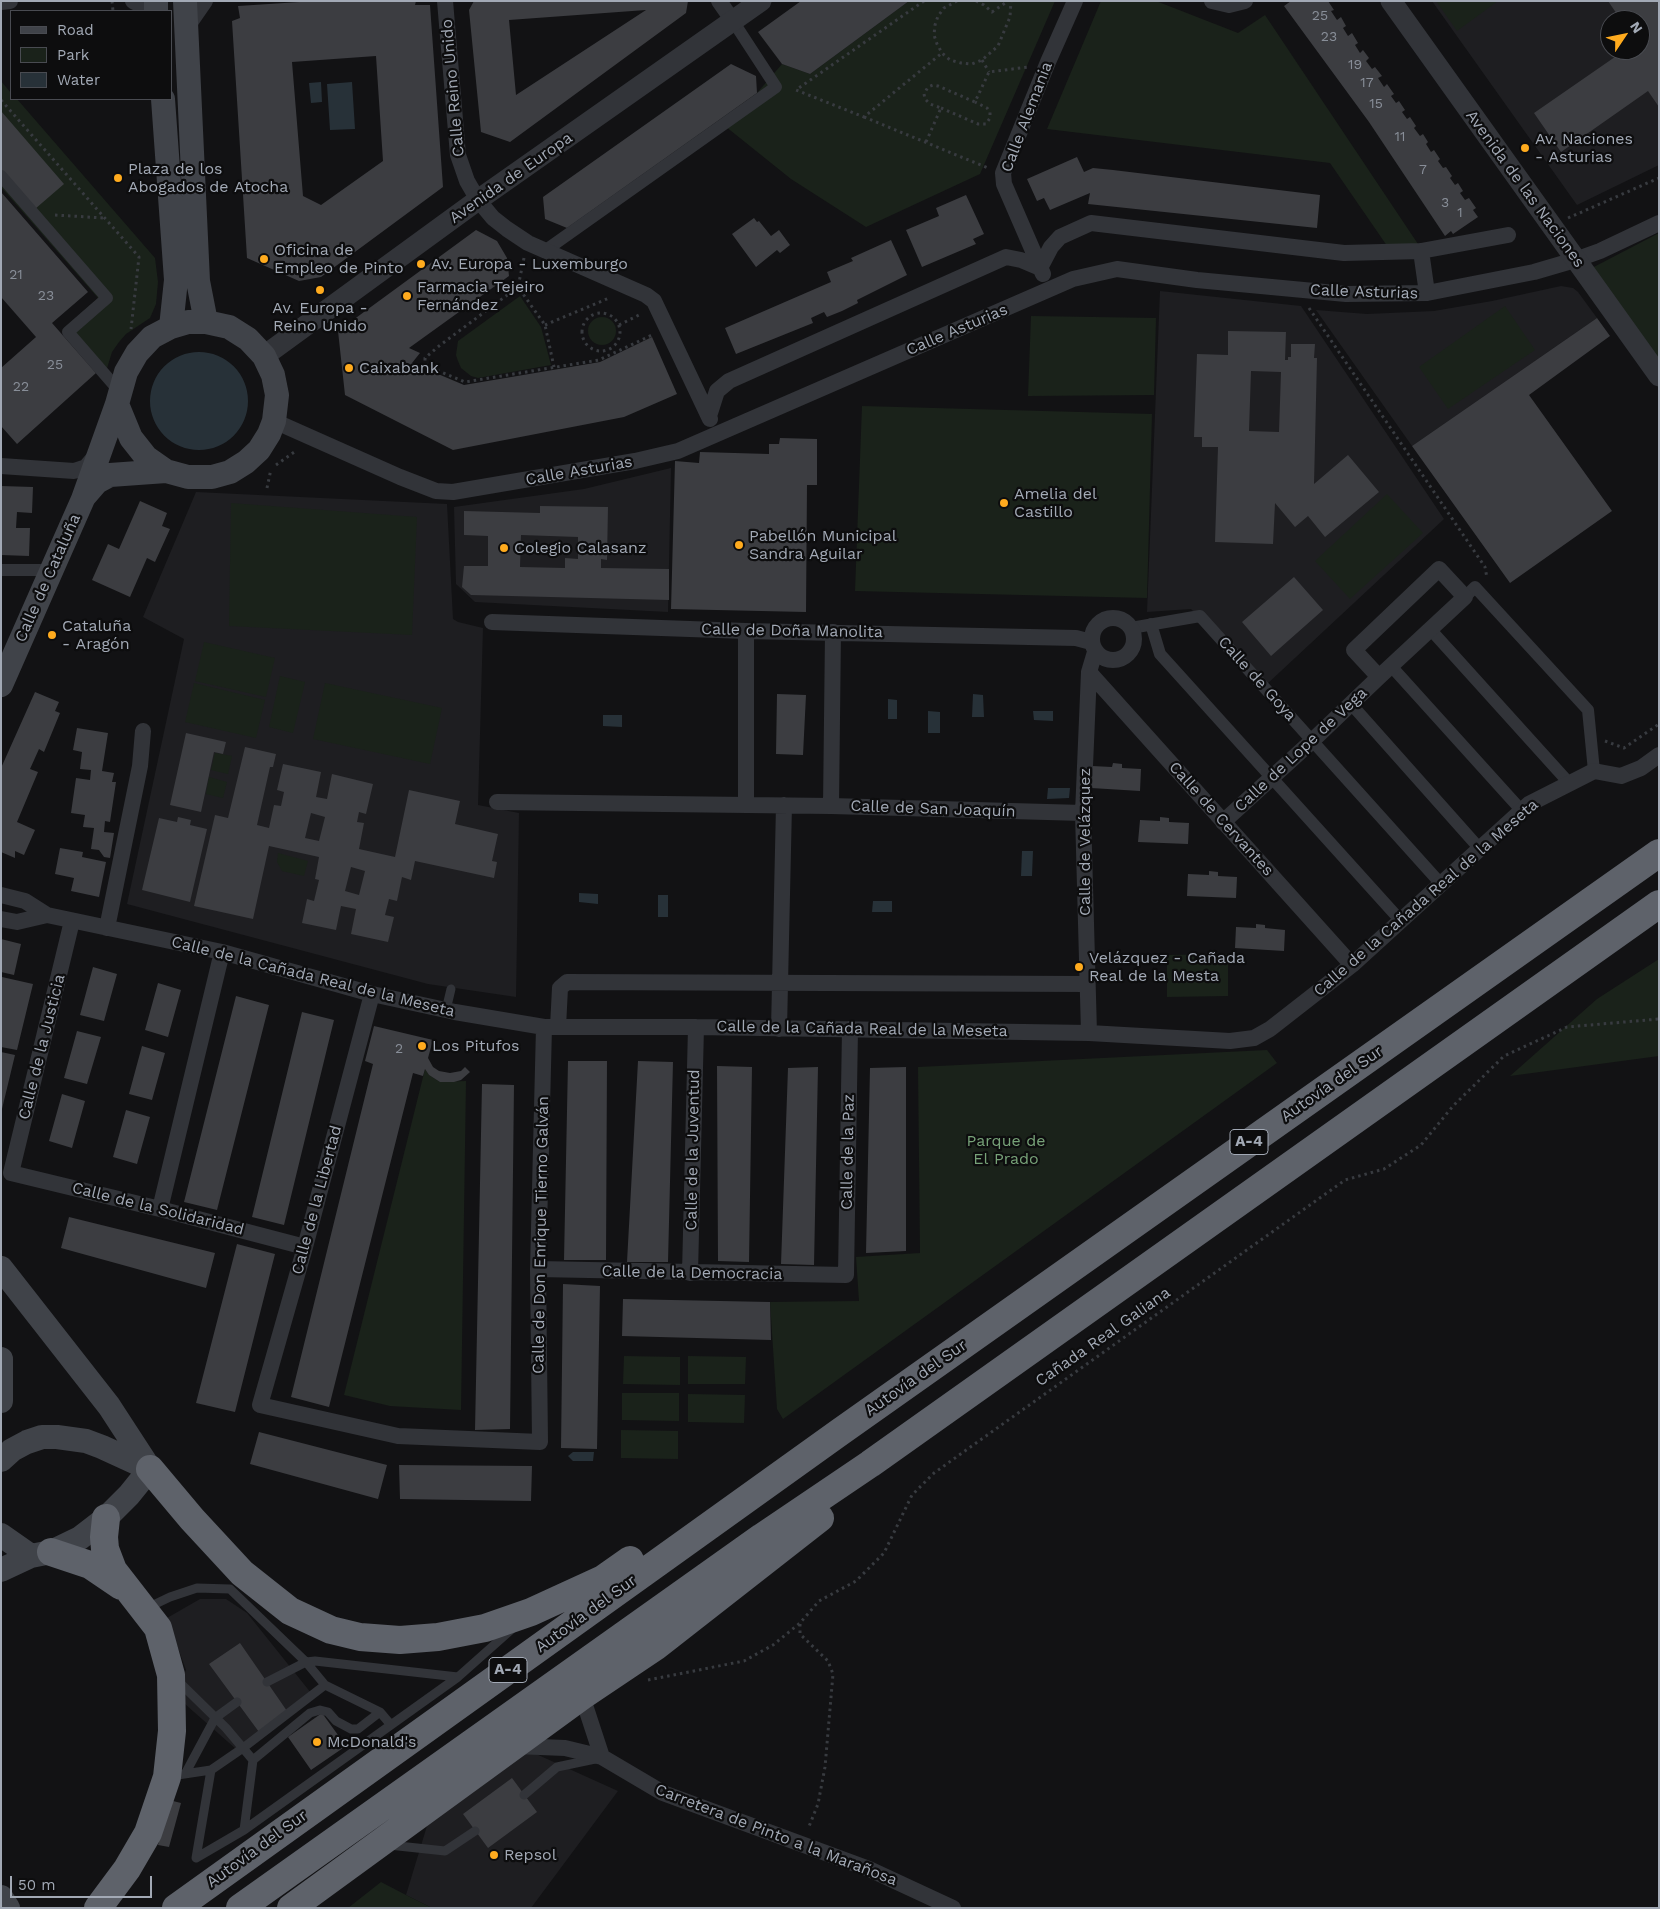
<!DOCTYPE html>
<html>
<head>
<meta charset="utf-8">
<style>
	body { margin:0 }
	#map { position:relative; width:1660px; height:1909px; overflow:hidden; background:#121214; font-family:"Work Sans",sans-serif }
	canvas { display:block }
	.frame { position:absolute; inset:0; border:2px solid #a2a9b5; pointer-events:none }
	.legend { position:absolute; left:10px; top:10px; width:162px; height:90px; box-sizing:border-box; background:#0d0d0e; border:1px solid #494b51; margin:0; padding:6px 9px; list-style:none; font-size:15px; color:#a2a9b5 }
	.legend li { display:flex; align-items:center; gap:10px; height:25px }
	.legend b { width:25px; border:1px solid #494b51 }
	.north { position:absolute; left:1600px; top:10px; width:50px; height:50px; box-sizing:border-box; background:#0d0d0e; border:1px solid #494b51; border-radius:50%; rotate:56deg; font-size:14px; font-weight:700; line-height:20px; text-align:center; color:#a2a9b5 }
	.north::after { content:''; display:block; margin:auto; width:18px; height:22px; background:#ffab1e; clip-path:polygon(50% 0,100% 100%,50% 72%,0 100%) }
	.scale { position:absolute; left:10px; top:1876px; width:142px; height:22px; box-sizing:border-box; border:2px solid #a2a9b5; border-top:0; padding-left:6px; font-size:15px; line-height:18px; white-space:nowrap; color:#a2a9b5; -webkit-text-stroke:4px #0d0d0e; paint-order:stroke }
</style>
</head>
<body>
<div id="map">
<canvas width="1660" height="1909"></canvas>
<div class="frame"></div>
<ul class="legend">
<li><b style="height:6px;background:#404349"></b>Road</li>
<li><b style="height:14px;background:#1a221a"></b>Park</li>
<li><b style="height:14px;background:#273138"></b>Water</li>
</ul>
<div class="north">N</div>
<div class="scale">50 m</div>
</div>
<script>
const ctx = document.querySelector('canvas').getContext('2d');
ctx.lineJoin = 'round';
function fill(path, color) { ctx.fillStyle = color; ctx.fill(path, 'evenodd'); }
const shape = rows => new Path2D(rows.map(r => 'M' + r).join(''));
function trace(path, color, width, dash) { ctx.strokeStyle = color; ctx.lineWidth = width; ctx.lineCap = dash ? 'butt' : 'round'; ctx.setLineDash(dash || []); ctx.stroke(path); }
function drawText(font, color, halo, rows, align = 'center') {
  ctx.font = font + ' "Work Sans",sans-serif'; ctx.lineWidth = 4.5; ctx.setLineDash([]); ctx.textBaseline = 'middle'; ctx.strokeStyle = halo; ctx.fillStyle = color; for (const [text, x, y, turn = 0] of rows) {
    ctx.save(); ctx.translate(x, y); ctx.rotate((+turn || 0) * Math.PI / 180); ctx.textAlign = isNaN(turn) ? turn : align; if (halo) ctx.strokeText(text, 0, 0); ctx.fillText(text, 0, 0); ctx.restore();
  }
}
const built = shape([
	[1432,1,1659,1,1659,165,1577,205],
	[1610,20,1640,20,1640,50,1610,50],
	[1561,286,1573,288,1578,292,1597,318,1412,446,1316,310,1367,314,1434,311,1492,301],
	[1160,291,1301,306,1444,519,1266,685,1191,609,1147,612],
	[671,468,668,612,475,602,456,584,454,507,584,489],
	[196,492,447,504,453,619,458,622,483,628,478,805,519,813,516,997,428,984,127,904,184,639,143,617],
	[200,1599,226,1599,247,1613,311,1693,236,1749,177,1697,186,1670,167,1618],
	[525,1749,618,1791,531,1908,432,1908,406,1895,430,1816]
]);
const green = shape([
	[909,1,1055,1,980,174,866,227,791,179,720,122,757,93,782,64,810,74],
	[1101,1,1156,1,1238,33,1265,15,1418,244,1394,256,1330,163,1047,129],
	[1436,1,1498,1,1457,31],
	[1,81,11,93,11,99,17,99,155,258,158,282,156,304,150,318,126,334,119,342,112,352,104,378,62,330,98,298,1,187],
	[1659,233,1659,365,1590,269],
	[520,296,541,327,551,365,478,378,471,376,461,368,458,361,456,355,458,341],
	[1505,306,1535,350,1448,409,1419,367],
	[1031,316,1156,318,1154,395,1028,396],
	'588 331a14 14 0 1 1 28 0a14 14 0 1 1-28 0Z',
	[862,406,1152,414,1147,598,855,591],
	[1387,494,1423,533,1350,599,1315,561],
	[231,503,417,517,412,635,229,626],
	[204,642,275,658,266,697,195,681],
	[280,676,305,682,293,733,269,727],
	[194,683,265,700,256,738,185,722],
	[325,683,442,708,430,764,313,739],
	[215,753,232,756,228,774,211,770],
	[209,777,227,782,223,798,206,794],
	[278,853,308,861,304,876,282,871,277,862],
	[1228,954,1228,996,1167,997,1167,955],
	[1659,959,1659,1056,1510,1076,1597,999],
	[1267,1050,1277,1063,783,1419,777,1409,770,1302,859,1301,856,1257,920,1253,918,1067],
	[425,1069,429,1075,440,1082,466,1081,461,1410,390,1406,344,1395],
	[624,1356,680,1357,680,1385,623,1384],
	[688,1356,746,1357,745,1384,688,1384],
	[622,1393,679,1393,679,1421,622,1420],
	[688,1394,745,1395,744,1423,688,1422],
	[621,1430,678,1431,678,1459,621,1458],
	[381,1882,406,1895,432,1908,348,1908]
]);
const water = shape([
	[321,82,322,102,311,103,309,83],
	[352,82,355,129,330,130,327,84],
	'150 401a49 49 0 1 1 98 0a49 49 0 1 1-98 0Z',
	[973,694,983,695,984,717,972,717],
	[888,699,897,700,897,719,888,719],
	[928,711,940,712,940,733,928,733],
	[1033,711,1053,711,1053,721,1034,720],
	[603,715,622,715,622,727,603,726],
	[1048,788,1070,788,1069,798,1047,799],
	[1022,851,1033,851,1032,876,1021,876],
	[579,893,598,894,598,904,579,902],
	[658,895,668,895,668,917,658,917],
	[873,901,892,901,892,912,872,912],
	[573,1452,594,1452,593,1461,573,1461,568,1456]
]);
const building = shape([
	[315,1,416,1,415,5,430,5,443,187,321,277,299,281,247,258,232,21,240,18,238,6],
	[376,56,383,161,321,205,303,196,292,62],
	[474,1,688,1,686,13,510,142,481,132,469,10],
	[646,10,516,95,509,20],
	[801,1,909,1,810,74,782,64,758,32],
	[1291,1,1328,1,1334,10,1331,11,1337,20,1341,17,1346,26,1343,28,1348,36,1352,33,1358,43,1355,45,1360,53,1363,50,1369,58,1366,61,1372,69,1375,67,1382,76,1378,78,1384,87,1387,84,1394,94,1391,96,1396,103,1399,101,1405,110,1402,112,1407,119,1410,117,1416,126,1414,128,1420,136,1423,134,1428,142,1426,144,1431,152,1434,150,1440,159,1438,161,1443,168,1446,167,1452,176,1450,178,1455,185,1458,183,1463,191,1460,193,1465,200,1469,198,1476,208,1473,210,1478,217,1453,234,1451,231,1445,236,1369,122,1284,6],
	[1608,1,1659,1,1659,107,1648,91,1561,152,1534,113,1625,50,1640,50,1640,20,1621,20],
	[731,64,756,76,757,93,567,228,545,219,543,197],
	[1,111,64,184,35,209,1,170],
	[1077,157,1084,172,1093,168,1113,170,1320,195,1317,228,1088,204,1090,193,1050,210,1044,198,1037,201,1027,179],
	[1,192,88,292,52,323,96,373,17,444,1,426,1,368,36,337,1,297],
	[966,195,984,234,973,239,976,244,922,267,906,230,939,216,936,208],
	[754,218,757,222,759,221,771,236,779,230,790,245,780,253,777,250,756,267,732,234],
	[476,230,497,241,507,258,509,276,409,348,420,353,412,363,464,385,600,362,652,337,677,394,624,417,453,450,345,395,338,331],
	[891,240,907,275,857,300,858,303,842,311,827,317,824,312,811,318,813,323,736,354,725,328,831,282,827,272,853,261,851,258],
	[1597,318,1610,336,1529,395,1612,511,1510,583,1412,446],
	[1228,331,1286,332,1285,360,1288,360,1288,357,1291,357,1291,344,1315,344,1314,358,1317,358,1314,484,1348,455,1379,492,1325,537,1308,516,1295,527,1275,503,1273,544,1215,542,1218,447,1202,447,1202,437,1194,437,1197,354,1228,355],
	[1251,371,1281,372,1279,432,1249,431],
	[780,438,817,439,817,485,807,485,806,612,671,609,675,461,699,463,700,452,769,454,769,444,779,444],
	[1,486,33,487,32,513,17,512,16,528,30,528,29,556,1,555],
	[140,501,167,513,162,526,170,529,155,562,147,558,130,597,92,580,108,544,119,549],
	[540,506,608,507,607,560,601,559,601,568,669,569,669,600,471,595,462,587,464,566,488,566,488,536,464,535,464,511,540,513],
	[521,535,578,537,578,559,565,558,565,568,520,567],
	[1294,577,1323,610,1271,656,1242,622],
	[35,692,59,702,55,711,60,713,44,752,39,749,30,769,38,772,17,822,35,830,24,855,15,851,15,858,1,852,1,768],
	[777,694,806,695,803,755,776,754],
	[77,728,108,733,102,771,114,773,112,782,116,782,110,822,105,821,104,832,114,833,110,858,104,857,99,850,91,849,94,828,83,827,85,815,71,813,76,778,90,780,91,770,80,769,82,752,73,750],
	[186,733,226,742,223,754,214,752,201,812,170,805],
	[245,747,276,754,273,767,270,767,257,825,269,828,274,805,281,806,284,792,277,790,283,764,321,772,316,797,327,799,332,774,373,784,366,814,359,812,357,822,364,823,359,849,395,857,409,790,460,801,455,824,498,834,492,861,497,862,494,878,415,861,411,880,402,877,397,901,389,899,385,915,394,917,388,942,351,934,356,909,341,906,336,930,302,923,307,899,314,901,319,880,315,879,319,857,269,846,253,919,194,906,215,815,228,818],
	[311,813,325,817,319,841,305,838],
	[351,867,365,871,359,895,345,891],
	[1113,763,1122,764,1122,768,1141,769,1140,791,1091,788,1092,766,1112,767],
	[178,817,191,820,190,825,207,829,190,902,142,890,159,818,177,822],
	[1160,817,1169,818,1169,822,1189,823,1188,844,1138,842,1140,820,1160,821],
	[60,848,83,852,82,857,106,862,99,897,71,891,74,878,55,874],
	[1209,871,1218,872,1218,876,1237,877,1236,898,1187,896,1188,874,1209,875],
	[1256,924,1265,925,1265,928,1285,930,1284,951,1235,948,1236,927,1256,928],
	[1,939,21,944,14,975,1,972],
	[93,967,117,974,104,1021,80,1015],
	[2,977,33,984,17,1050,1,1047],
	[158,983,181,990,168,1037,145,1030],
	[236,996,269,1005,217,1210,184,1202],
	[302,1012,334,1020,284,1225,252,1217],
	[374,1026,433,1040,428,1058,433,1067,439,1071,450,1073,461,1071,465,1067,470,1072,461,1080,454,1082,440,1082,429,1075,425,1069,423,1076,413,1073,329,1407,291,1397,373,1064,365,1061],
	[77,1031,101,1037,87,1084,64,1078],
	[142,1046,165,1053,152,1100,129,1094],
	[1,1052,15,1055,2,1109,1,1109],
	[568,1061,607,1061,606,1260,564,1260],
	[638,1061,673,1062,668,1262,627,1262],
	[717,1066,752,1067,749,1262,718,1261],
	[818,1067,814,1265,781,1264,788,1068],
	[906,1067,906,1251,866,1253,870,1068],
	[482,1084,514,1085,510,1429,475,1430],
	[62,1094,85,1101,72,1148,49,1141],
	[126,1110,150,1117,137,1164,113,1157],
	[69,1217,215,1253,206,1288,61,1248],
	[237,1244,275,1254,235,1412,196,1403],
	[563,1284,600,1286,597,1449,561,1448],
	[623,1299,770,1302,771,1340,622,1336],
	[259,1432,387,1465,378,1499,250,1464],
	[399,1465,532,1466,531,1501,400,1499],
	[240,1643,287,1711,259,1732,209,1664],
	[322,1713,346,1746,311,1770,288,1737],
	[512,1778,537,1812,488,1848,463,1814],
	[169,1800,181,1803,169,1847,158,1845]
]);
const path = shape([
	[112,1,113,11],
	[924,1,796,90,864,117,942,53],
	[957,1,944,8,938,16,935,25,934,35,937,44,942,53,950,60,961,63,972,64,982,60,998,46,1010,17,1011,1],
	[976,1,984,5,992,12,1008,1],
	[982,60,989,72],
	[1,100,139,257,131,329],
	[941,108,978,124,986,124,990,118,990,112,987,108,975,102],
	[864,117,988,168],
	[926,142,941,108,930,104,925,99,924,94,928,87,933,85,938,86,975,102,989,72,1028,67],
	[55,215,104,218],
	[1568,218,1659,178],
	[524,258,518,287,545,325,554,367],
	[518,287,439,346,425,358,425,363,429,367,465,382,599,360,652,335],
	[1309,308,1485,567,1487,578],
	'582 332a19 19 0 1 1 38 0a19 19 0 1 1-38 0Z',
	[545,325,609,298],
	[619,325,641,314],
	[276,465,297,450],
	[267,488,271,469],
	[1605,741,1624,748,1659,724],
	[800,1624,800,1634,828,1661,833,1674,825,1767,818,1804,808,1829],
	[648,1680,744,1661,773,1645,800,1623,819,1601,856,1581,884,1553,912,1495,934,1473,1345,1180,1384,1169,1421,1145,1453,1106,1504,1056,1567,1027,1659,1019]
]);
const service = shape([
	[446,1010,451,989],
	[147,1608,170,1597,197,1588,230,1589,306,1662,325,1685,380,1712,391,1725],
	[177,1680,226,1728,253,1760],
	[267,1682,306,1662,315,1661,458,1677],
	[211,1770,243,1748,325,1685],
	[185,1774,215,1718,237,1702],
	[171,1776,211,1770,196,1858,244,1830,458,1677,512,1629],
	[524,1795,557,1767,595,1759],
	[244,1830,253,1760,310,1713,320,1710,328,1712,336,1721,351,1729,358,1729,380,1712],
	[389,1845,445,1851,475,1831]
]);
const pedestrian = shape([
	[1,176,107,298,68,332,121,393],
	[546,250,776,87,733,21],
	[1,570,52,570],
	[1465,597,1475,587,1588,710,1594,771],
	[1151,624,1160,654,1401,921],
	[1131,628,1200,616,1441,884],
	[1430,629,1570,784],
	[1391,666,1522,811],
	[1351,704,1480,849]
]);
const minor = shape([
	[133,1,139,4,148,11],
	[445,1,458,155,467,181,478,200,493,218,507,229,528,243,646,295,654,301,710,419],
	[719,1,733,21],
	[1212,1,1229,5,1245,1],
	[1,2,10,1],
	[187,27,205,1],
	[1421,251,1427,293],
	[1043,274,1004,184,1003,173,1048,62,1075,1],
	[709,416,717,391,729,381,1006,257,1021,260,1040,268,1051,247,1060,237,1091,223,1344,253,1421,251,1508,235],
	[274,421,400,477,436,491,453,492,635,461,678,451,1073,279,1117,269,1197,280,1346,294,1427,293,1534,272,1575,260,1600,251,1659,223],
	[1,466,74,471,86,467,97,454],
	'1092 639a21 21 0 1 1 42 0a21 21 0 1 1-42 0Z',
	[492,622,746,631,1076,638,1091,642],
	[746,631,746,805],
	[1089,672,1352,965],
	[497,802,831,806,1083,813],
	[831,806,833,632],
	[1223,822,1312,741,1379,677,1465,597,1439,569,1354,650,1379,677],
	[1,895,25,901,47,915,222,952,372,994,455,1012,544,1027,696,1027,1089,1033,1230,1041,1254,1038,1270,1029,1352,965,1529,804,1594,771,1621,776,1641,768,1659,755],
	[1,919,17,922,47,915],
	[72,921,11,1173,160,1209,305,1247],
	[107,928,140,766,143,731],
	[372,994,305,1247,260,1405,398,1436,540,1442,538,1269,544,1027],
	[558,1027,560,988,567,982,1087,984],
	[779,1029,784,805],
	[1089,1033,1083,813,1089,672,1095,652],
	[160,1209,222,952],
	[538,1269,846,1275,850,1029],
	[690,1273,696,1027],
	[582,1696,602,1757],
	[515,1746,565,1748,602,1757,663,1793,869,1869,953,1908]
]);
const tertiary = shape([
	[1391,1,1659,376],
	[264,356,478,200,761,1]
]);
const secondary = shape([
	[156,1,156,11],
	[185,1,198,281,206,322],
	[163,99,176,280,171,327],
	[84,497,97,482,110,475,166,471],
	[1,685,83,499,117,404,126,372,137,353,152,337,171,327,188,322,206,322,229,327,248,339,264,356,273,375,277,395,274,421,269,434,259,450,246,462,230,472,212,477,188,477,166,471,146,457,131,438,117,404],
	[1,1268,109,1406,150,1469],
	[1,1359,1,1401],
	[1,1460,12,1450,27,1442,42,1437,57,1437,86,1441,102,1447,150,1469],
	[1,1535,31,1556],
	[1,1570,31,1556,51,1552,80,1538,106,1518,129,1495,150,1469],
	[1,1897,8,1908]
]);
const motorway = shape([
	[150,1469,192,1519,242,1573,290,1611,331,1630,360,1637,400,1640,438,1637,485,1628,531,1612,603,1579,630,1560],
	[51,1552,90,1565,121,1586],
	[98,1908,127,1869,148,1833,167,1777,172,1731,171,1675,158,1628,113,1570,105,1549,104,1537,106,1518],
	[176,1908,840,1432,1659,853],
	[240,1908,762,1537,870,1464,1659,904],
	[291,1908,582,1696,655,1647,820,1518]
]);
const markers = [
	[1525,148,5,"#ffab1e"],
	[118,178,5,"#ffab1e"],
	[264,259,5,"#ffab1e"],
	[421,264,5,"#ffab1e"],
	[320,290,5,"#ffab1e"],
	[407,296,5,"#ffab1e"],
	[349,368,5,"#ffab1e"],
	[1004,503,5,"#ffab1e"],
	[739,545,5,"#ffab1e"],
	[504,548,5,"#ffab1e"],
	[52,635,5,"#ffab1e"],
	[1079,967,5,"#ffab1e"],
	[422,1046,5,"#ffab1e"],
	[317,1742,5,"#ffab1e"],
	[494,1855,5,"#ffab1e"]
];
const numberNames = [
	["25",1320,16],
	["23",1329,37],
	["19",1355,65],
	["17",1367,83],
	["15",1376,104],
	["11",1400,137],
	["7",1423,170],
	["3",1445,203],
	["1",1460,213],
	["21",16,275],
	["23",46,296],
	["25",55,365],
	["22",21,387],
	["2",399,1049]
];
const shields = [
	[1249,1142,38],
	[508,1670,38]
];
const shieldNames = [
	["A-4",1249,1142],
	["A-4",508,1670]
];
const streetNames = [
	["Calle Reino Unido",453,88,-95],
	["Calle Alemania",1027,117,-69],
	["Avenida de Europa",511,178,-35],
	["Avenida de las Naciones",1525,189,54],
	["Calle Asturias",1364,292,2],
	["Calle Asturias",957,330,-23],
	["Calle Asturias",579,471,-10],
	["Calle de Cataluña",48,578,-66],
	["Calle de Doña Manolita",792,631,1],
	["Calle de Goya",1257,679,48],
	["Calle de Lope de Vega",1301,750,-43],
	["Calle de San Joaquín",933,809,2],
	["Calle de Cervantes",1221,819,48],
	["Calle de Velázquez",1085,842,-90],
	["Calle de la Cañada Real de la Meseta",1426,898,-41],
	["Calle de la Cañada Real de la Meseta",313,977,14],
	["Calle de la Cañada Real de la Meseta",862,1029,1],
	["Calle de la Justicia",42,1047,-76],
	["Autovía del Sur",1332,1084,-35],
	["Calle de la Juventud",693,1150,-89],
	["Calle de la Paz",848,1152,-89],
	["Calle de la Libertad",317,1200,-75],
	["Calle de la Solidaridad",158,1209,14],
	["Calle de Don Enrique Tierno Galván",541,1235,-89],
	["Calle de la Democracia",692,1273,1],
	["Cañada Real Galiana",1103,1337,-35],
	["Autovía del Sur",916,1378,-35],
	["Autovía del Sur",586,1614,-36],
	["Carretera de Pinto a la Marañosa",776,1835,21],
	["Autovía del Sur",257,1849,-36]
];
const poiNames = [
	["Av. Naciones",1535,139],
	["- Asturias",1535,157],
	["Plaza de los",128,169],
	["Abogados de Atocha",128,187],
	["Oficina de",274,250],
	["Empleo de Pinto",274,268],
	["Av. Europa - Luxemburgo",431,264],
	["Farmacia Tejeiro",417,287],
	["Fernández",417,305],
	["Av. Europa -",320,308,"center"],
	["Reino Unido",320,326,"center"],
	["Caixabank",359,368],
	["Amelia del",1014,494],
	["Castillo",1014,512],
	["Pabellón Municipal",749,536],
	["Sandra Aguilar",749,554],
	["Colegio Calasanz",514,548],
	["Cataluña",62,626],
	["- Aragón",62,644],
	["Velázquez - Cañada",1089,958],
	["Real de la Mesta",1089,976],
	["Los Pitufos",432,1046],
	["McDonald's",327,1742],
	["Repsol",504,1855]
];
const parkNames = [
	["Parque de",1006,1141],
	["El Prado",1006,1159]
];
fill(built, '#1e1e21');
fill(green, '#1a221a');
fill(water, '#273138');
fill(building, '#3c3d41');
trace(path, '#383b40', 3, [2.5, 4]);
trace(service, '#323439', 9);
trace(pedestrian, '#323439', 12);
trace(minor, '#323439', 16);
trace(tertiary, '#323439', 21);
trace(secondary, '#404349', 24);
trace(motorway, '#5e626a', 28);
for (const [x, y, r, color] of markers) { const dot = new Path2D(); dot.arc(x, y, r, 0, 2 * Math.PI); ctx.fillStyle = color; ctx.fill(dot); trace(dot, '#0d0d0e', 2); }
drawText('14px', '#888e98', null, numberNames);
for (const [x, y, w] of shields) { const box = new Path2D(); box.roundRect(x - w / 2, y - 12.5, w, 25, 4); ctx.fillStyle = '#0d0d0e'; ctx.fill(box); trace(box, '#a2a9b5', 1); }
drawText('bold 15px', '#a2a9b5', null, shieldNames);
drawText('16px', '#a2a9b5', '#0d0d0e', streetNames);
drawText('16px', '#a2a9b5', '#0d0d0e', poiNames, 'left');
drawText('16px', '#77a278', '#0d0d0e', parkNames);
</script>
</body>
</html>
